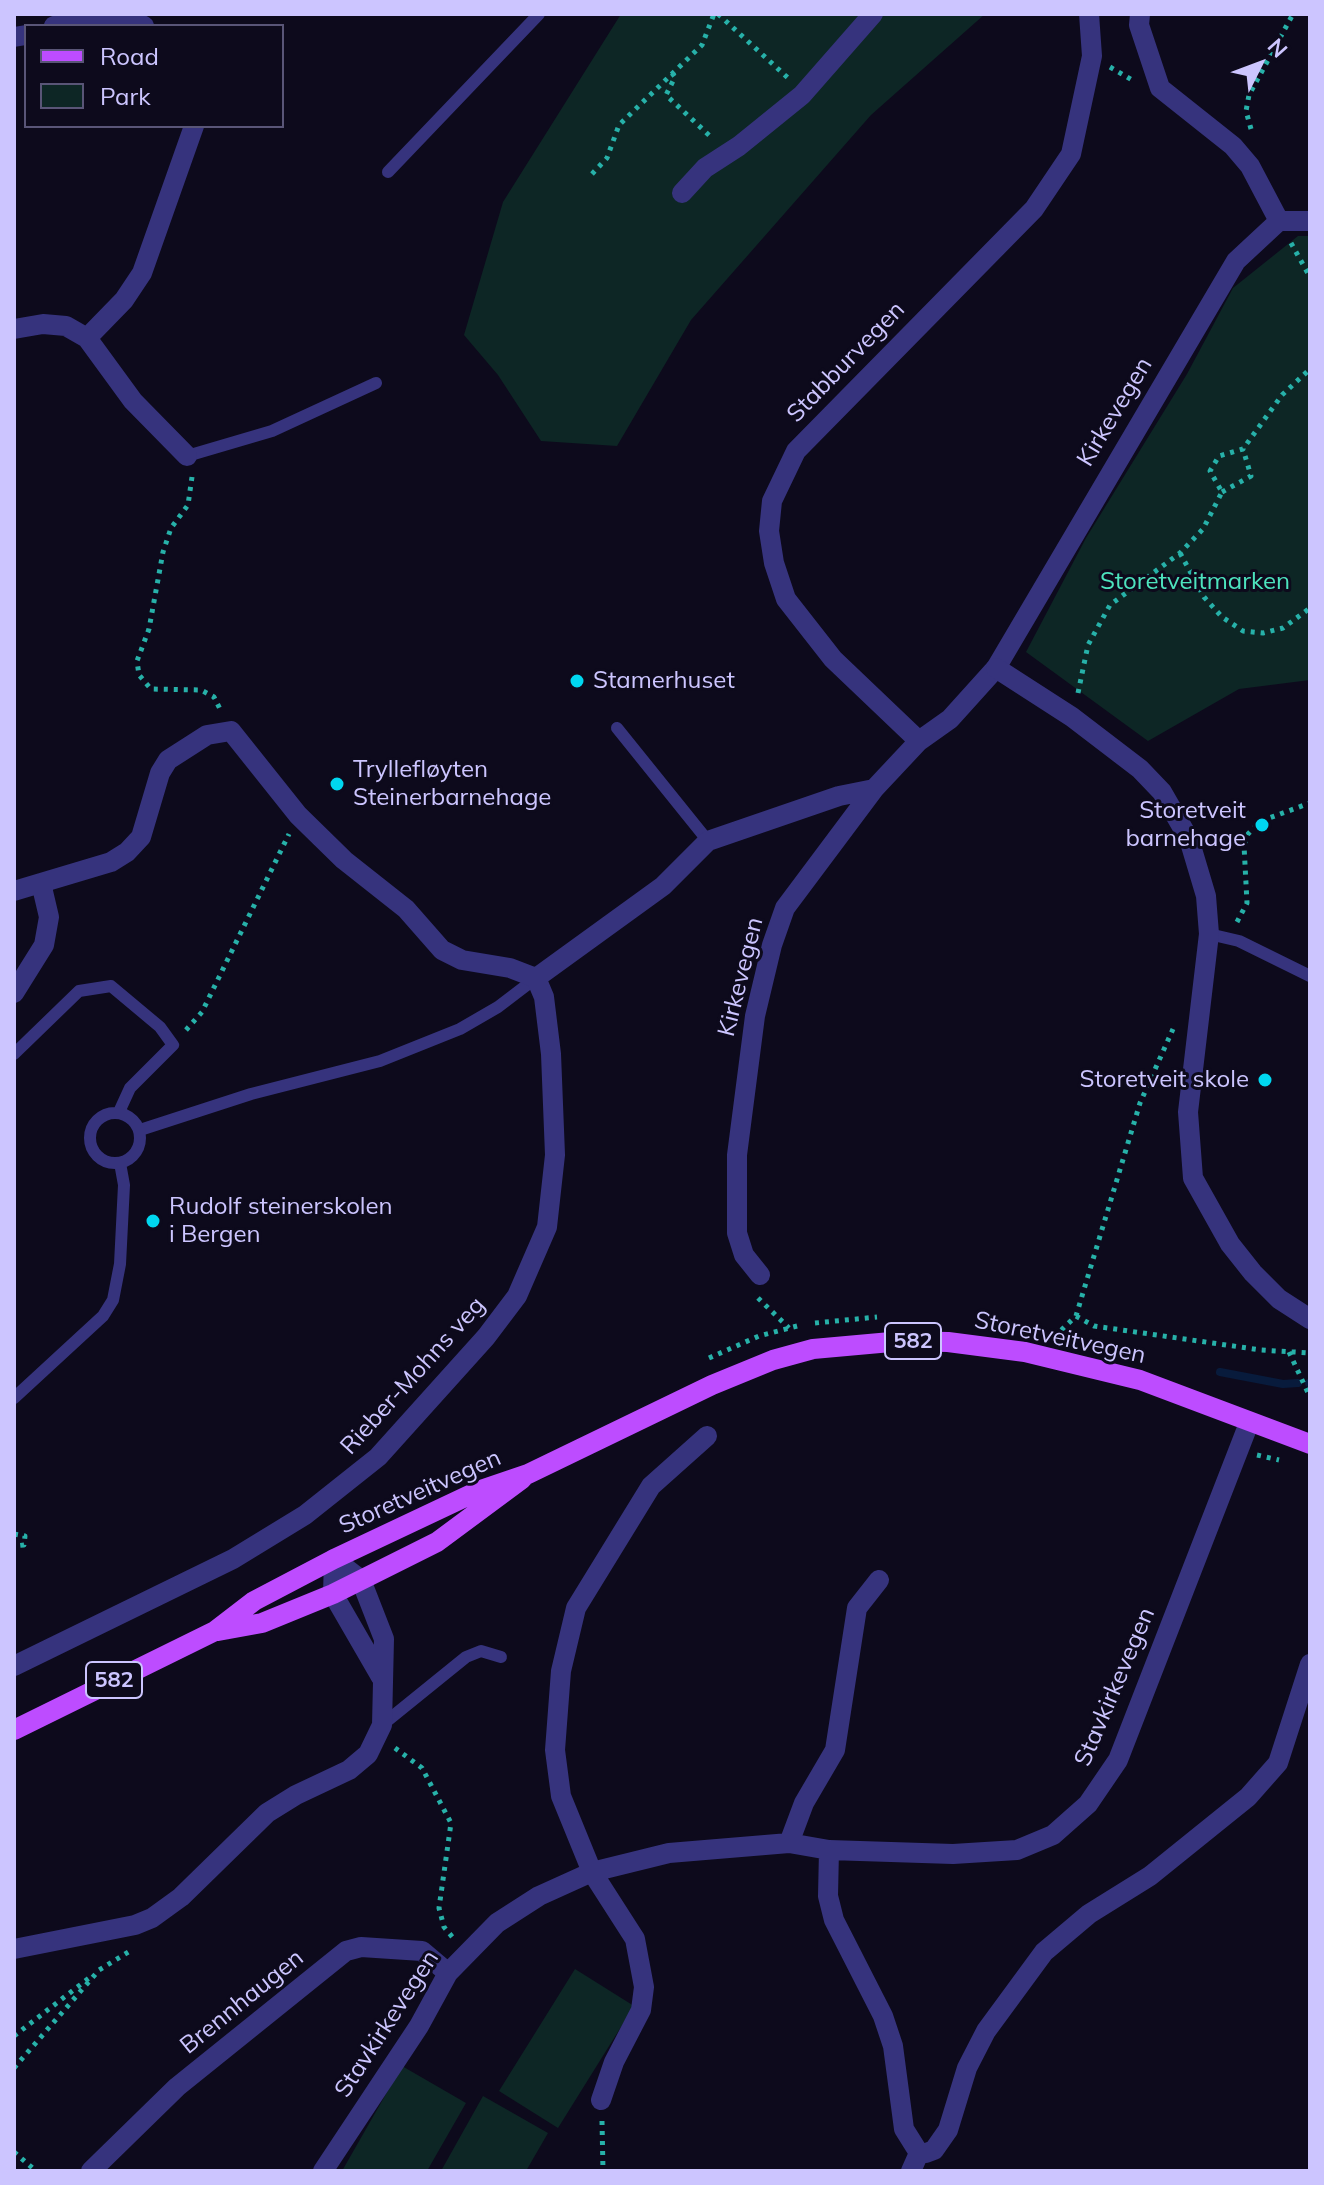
<!DOCTYPE html>
<html>
<head>
<meta charset="utf-8">
<style>
	body { margin:0 }
	#map { position:relative; width:1324px; height:2185px; overflow:hidden; background:#0d0a1c; font-family:Mulish,sans-serif }
	canvas { display:block }
	.frame { position:absolute; inset:0; border:16px solid #ccc5ff; pointer-events:none }
	.legend { position:absolute; left:24px; top:24px; width:260px; height:104px; box-sizing:border-box; background:#0d0a1c; border:2px solid #595577; margin:0; padding:10px 14px; list-style:none; font-size:24px; color:#ccc5ff }
	.legend li { display:flex; align-items:center; gap:16px; height:40px }
	.legend b { width:40px; border:2px solid #595577 }
	.north { position:absolute; left:1220px; top:24px; width:80px; height:80px; -webkit-text-stroke:6px #0d0a1c; paint-order:stroke; rotate:48deg; font-size:22px; font-weight:700; line-height:32px; text-align:center; color:#ccc5ff }
	.north::after { content:''; display:block; margin:auto; width:28px; height:36px; background:#ccc5ff; clip-path:polygon(50% 0,100% 100%,50% 72%,0 100%) }
</style>
</head>
<body>
<div id="map">
<canvas width="1324" height="2185"></canvas>
<div class="frame"></div>
<ul class="legend">
<li><b style="height:10px;background:#bd4cff"></b>Road</li>
<li><b style="height:22px;background:#0d2625"></b>Park</li>
</ul>
<div class="north">N</div>
</div>
<script>
const ctx = document.querySelector('canvas').getContext('2d');
ctx.lineJoin = 'round';
function fill(path, color) { ctx.fillStyle = color; ctx.fill(path, 'evenodd'); }
const shape = rows => new Path2D(rows.map(r => 'M' + r).join(''));
function trace(path, color, width, dash) { ctx.strokeStyle = color; ctx.lineWidth = width; ctx.lineCap = dash ? 'butt' : 'round'; ctx.setLineDash(dash || []); ctx.stroke(path); }
function drawText(font, color, halo, rows, align = 'center') {
  ctx.font = font + ' Mulish,sans-serif'; ctx.lineWidth = 6; ctx.setLineDash([]); ctx.textBaseline = 'middle'; ctx.strokeStyle = halo; ctx.fillStyle = color; for (const [text, x, y, turn = 0] of rows) {
    ctx.save(); ctx.translate(x, y); ctx.rotate((+turn || 0) * Math.PI / 180); ctx.textAlign = isNaN(turn) ? turn : align; if (halo) ctx.strokeText(text, 0, 0); ctx.fillText(text, 0, 0); ctx.restore();
  }
}
const green = shape([
	[621,14,985,14,871,115,691,320,617,446,541,441,498,375,464,335,503,202],
	[1298,236,1310,236,1310,680,1239,689,1148,741,1026,652,1086,538,1187,374,1233,288],
	[575,1969,634,2006,558,2128,499,2091],
	[402,2066,466,2103,427,2171,342,2171],
	[483,2096,548,2133,526,2171,441,2171]
]);
const stream = shape([
	[1220,1372,1283,1384,1298,1383],
	[1309,1383,1310,1383]
]);
const path = shape([
	[718,14,788,78],
	[1110,67,1132,80],
	[672,73,675,77,666,95,712,138],
	[1251,129,1246,111,1249,95,1293,14],
	[592,174,607,158,619,125,702,45,714,14],
	[1291,243,1310,277],
	[192,477,188,505,171,528,163,552,149,629,137,661,139,675,151,689,201,690,214,697,221,711],
	[1222,492,1251,476,1243,449],
	[1180,553,1204,597,1222,617,1243,631,1263,633,1283,628,1310,608],
	[1078,693,1088,645,1110,605,1180,553,1203,529,1222,492,1210,471,1219,456,1243,449,1282,395,1310,369],
	[1237,922,1247,903,1244,845,1248,834,1261,821,1310,803],
	[186,1030,202,1012,289,834],
	[758,1298,789,1328],
	[1076,1316,1094,1326,1261,1350,1310,1353],
	[815,1323,877,1317],
	[1053,1333,1057,1334,1076,1316,1140,1103,1173,1029],
	[1289,1352,1310,1397],
	[709,1358,759,1336,801,1325],
	[1257,1455,1279,1460],
	[14,1534,25,1536,24,1545,14,1546],
	[395,1748,422,1768,451,1823,439,1908,444,1927,454,1939],
	[14,2036,89,1978],
	[14,2068,99,1970,130,1951],
	[602,2121,603,2171],
	[14,2152,36,2171]
]);
const service = shape([
	[388,172,539,14],
	[187,456,272,431,376,383],
	[617,728,708,841],
	[1209,934,1239,941,1310,976],
	[14,1054,79,991,111,986,160,1027,173,1045,130,1088,119,1112],
	'90 1138a25 25 0 1 1 50 0a25 25 0 1 1-50 0Z',
	[140,1130,251,1094,380,1061,460,1029,498,1007,536,978],
	[14,1398,103,1316,113,1300,120,1264,124,1185,120,1163],
	[382,1725,466,1657,481,1651,501,1657]
]);
const minor = shape([
	[122,14,144,26],
	[1140,14,1139,25,1160,88,1233,146,1250,166,1279,221],
	[54,26,86,16,123,14],
	[14,37,26,35],
	[682,193,705,168,739,146,802,95,873,14],
	[14,329,43,324,66,326,87,338,124,300,142,273,194,126],
	[87,338,133,401,187,456],
	[919,741,833,659,786,599,774,563,769,531,772,501,796,451,1034,209,1071,154,1092,56,1089,14],
	[14,891,111,862,127,852,141,837,160,773,168,760,207,735,231,731,298,815,344,860,406,909,442,950,462,960,510,968,536,978,544,997,551,1054,555,1155,547,1227,517,1296,486,1337,378,1457,305,1515,233,1559,14,1666],
	[536,978,663,886,708,841,839,796,874,789],
	[14,993,44,945,49,917,41,883],
	[760,1275,744,1255,737,1233,737,1155,755,1016,772,945,785,908,874,789,919,741,950,719,996,668,1236,261,1279,221,1310,221],
	[334,1559,333,1594,381,1677],
	[789,1843,804,1803,835,1750,857,1608,879,1580],
	[829,1850,828,1896,834,1920,883,2016,893,2046,904,2129,919,2153,926,2153,934,2150,948,2130,967,2068,986,2031,1044,1952,1089,1914,1150,1876,1248,1797,1278,1763,1310,1664],
	[14,1949,135,1925,152,1918,181,1897,267,1813,296,1795,349,1770,368,1754,382,1725,384,1639,361,1580,334,1559],
	[601,2100,614,2062,641,2010,644,1987,635,1939,592,1872,561,1796,555,1750,561,1671,576,1608,651,1486,707,1436],
	[91,2171,177,2087,346,1951,361,1947,422,1951,448,1973],
	[323,2171,419,2026,448,1973,497,1923,539,1896,592,1872,669,1853,789,1843,829,1850,953,1854,1017,1850,1053,1835,1088,1804,1118,1760,1249,1423],
	[911,2171,919,2153]
]);
const tertiary = shape([
	[996,668,1072,717,1140,769,1162,792,1189,839,1206,896,1209,934,1188,1112,1193,1178,1230,1244,1253,1273,1279,1299,1310,1319]
]);
const primary = shape([
	[218,1631,262,1623,333,1594,437,1542,522,1479],
	[14,1730,215,1631,254,1601,334,1559,478,1491,528,1474,712,1385,773,1360,813,1349,902,1341,948,1342,1025,1352,1140,1380,1310,1444]
]);
const markers = [
	[577,681,8,"#00d7f0"],
	[337,784,8,"#00d7f0"],
	[1262,825,8,"#00d7f0"],
	[1265,1080,8,"#00d7f0"],
	[153,1221,8,"#00d7f0"]
];
const shields = [
	[913,1341,56],
	[114,1680,56]
];
const shieldNames = [
	["582",913,1341],
	["582",114,1680]
];
const streetNames = [
	["Stabburvegen",846,362,-46],
	["Kirkevegen",1115,412,-59],
	["Kirkevegen",741,977,-76],
	["Storetveitvegen",1060,1338,12],
	["Rieber-Mohns veg",413,1376,-48],
	["Storetveitvegen",420,1492,-24],
	["Stavkirkevegen",1115,1687,-67],
	["Brennhaugen",242,2002,-39],
	["Stavkirkevegen",387,2024,-57]
];
const parkNames = [
	["Storetveitmarken",1195,582]
];
const poiNames = [
	["Stamerhuset",593,681],
	["Tryllefløyten",353,770],
	["Steinerbarnehage",353,798],
	["Storetveit",1246,811,"right"],
	["barnehage",1246,839,"right"],
	["Storetveit skole",1249,1080,"right"],
	["Rudolf steinerskolen",169,1207],
	["i Bergen",169,1235]
];
fill(green, '#0d2625');
trace(stream, '#081b3c', 8);
trace(path, '#27b1a9', 5, [4, 6]);
trace(service, '#36337d', 12);
trace(minor, '#36337d', 20);
trace(tertiary, '#36337d', 20);
trace(primary, '#bd4cff', 20);
for (const [x, y, r, color] of markers) { const dot = new Path2D(); dot.arc(x, y, r, 0, 2 * Math.PI); ctx.fillStyle = color; ctx.fill(dot); trace(dot, '#0d0a1c', 3); }
for (const [x, y, w] of shields) { const box = new Path2D(); box.roundRect(x - w / 2, y - 18, w, 36, 6); ctx.fillStyle = '#0d0a1c'; ctx.fill(box); trace(box, '#ccc5ff', 2); }
drawText('bold 22px', '#ccc5ff', null, shieldNames);
drawText('24px', '#ccc5ff', '#0d0a1c', streetNames);
drawText('24px', '#4de3be', '#0d0a1c', parkNames);
drawText('24px', '#ccc5ff', '#0d0a1c', poiNames, 'left');
</script>
</body>
</html>
